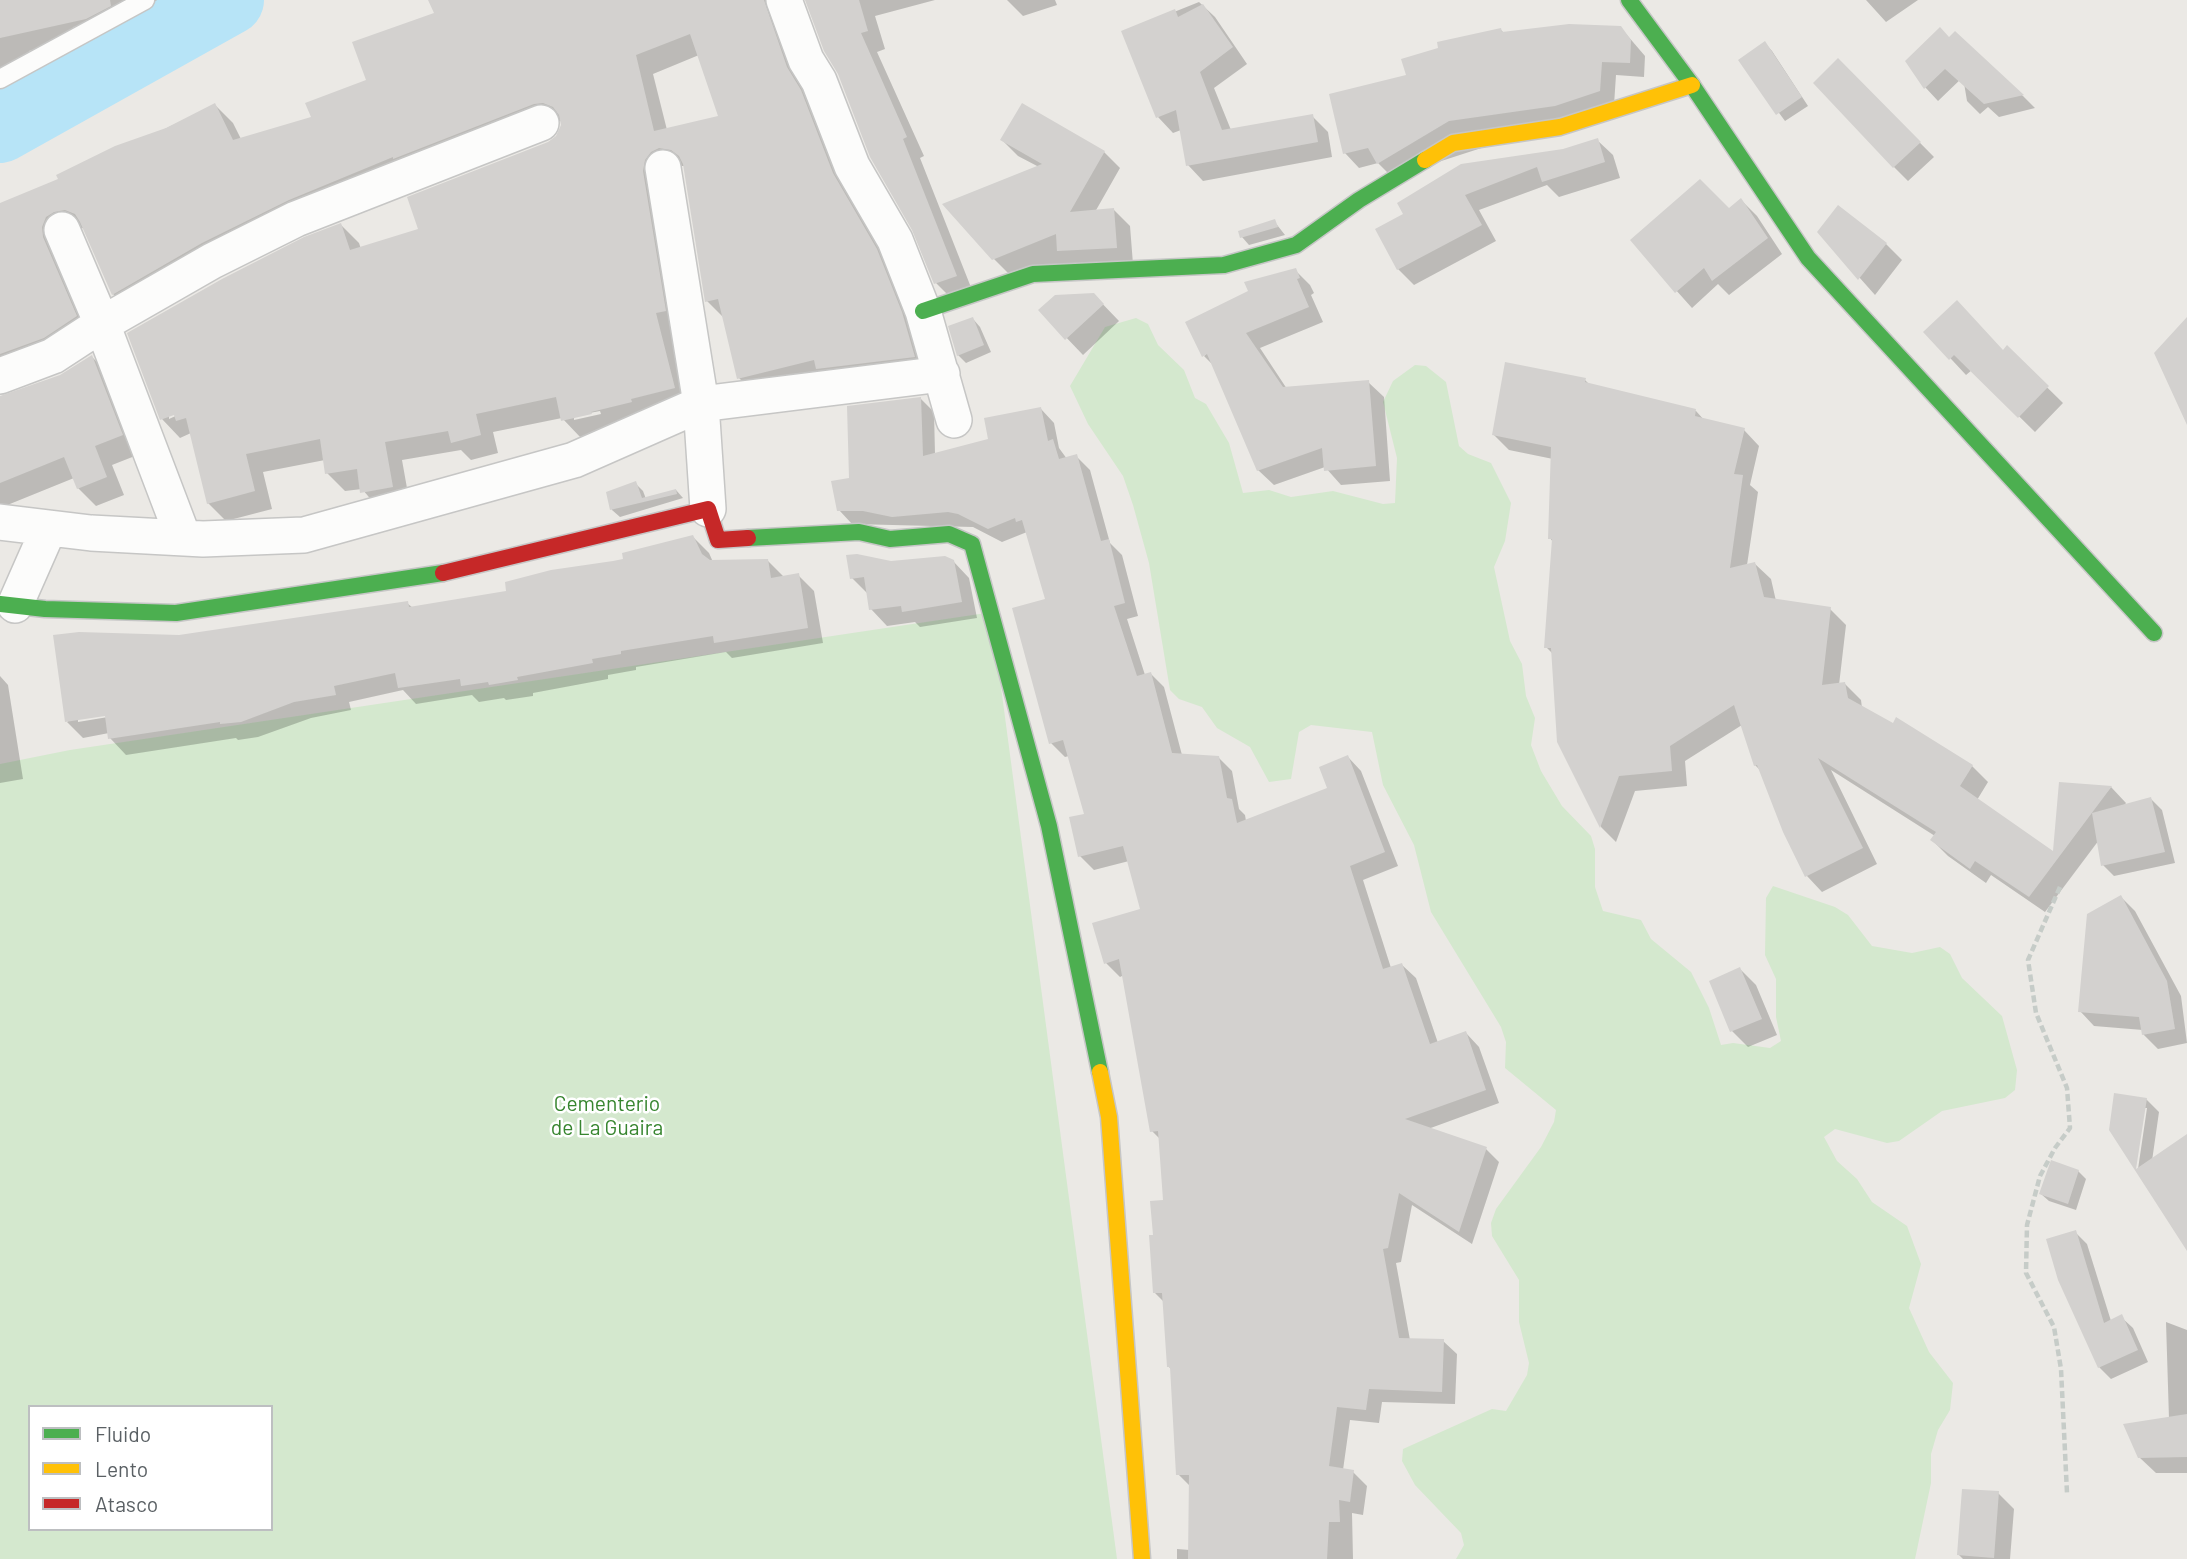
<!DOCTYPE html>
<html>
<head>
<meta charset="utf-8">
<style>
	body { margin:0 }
	#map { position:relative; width:2187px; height:1559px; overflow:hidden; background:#ebe9e5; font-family:Barlow,sans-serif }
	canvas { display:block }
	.legend { position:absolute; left:28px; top:1405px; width:245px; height:126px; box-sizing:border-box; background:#fff; border:2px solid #bdbfc1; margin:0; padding:9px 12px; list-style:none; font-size:21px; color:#5a6064 }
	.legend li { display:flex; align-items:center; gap:14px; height:35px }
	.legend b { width:35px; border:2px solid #bdbfc1 }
</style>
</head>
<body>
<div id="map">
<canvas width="2187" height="1559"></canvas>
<ul class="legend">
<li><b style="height:9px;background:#4caf50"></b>Fluido</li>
<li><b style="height:9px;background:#ffc107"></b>Lento</li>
<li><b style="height:9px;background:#c62828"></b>Atasco</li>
</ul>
</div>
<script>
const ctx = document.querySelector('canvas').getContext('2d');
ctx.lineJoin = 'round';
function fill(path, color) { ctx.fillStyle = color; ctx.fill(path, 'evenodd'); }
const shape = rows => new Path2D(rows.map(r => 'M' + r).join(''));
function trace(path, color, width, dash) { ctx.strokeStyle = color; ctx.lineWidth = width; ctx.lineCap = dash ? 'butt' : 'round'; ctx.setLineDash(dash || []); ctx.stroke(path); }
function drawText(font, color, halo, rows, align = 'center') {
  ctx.font = font + ' Barlow,sans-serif'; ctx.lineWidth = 5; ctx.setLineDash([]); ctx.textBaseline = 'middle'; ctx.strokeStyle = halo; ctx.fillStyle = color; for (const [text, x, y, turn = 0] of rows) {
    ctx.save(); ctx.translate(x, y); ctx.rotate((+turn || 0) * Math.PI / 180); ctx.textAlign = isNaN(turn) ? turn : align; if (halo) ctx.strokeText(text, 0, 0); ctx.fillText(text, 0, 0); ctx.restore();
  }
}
const green = shape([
	[1136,318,1148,324,1158,345,1184,370,1195,398,1206,404,1229,443,1243,493,1269,490,1291,497,1333,491,1383,504,1395,503,1397,458,1383,402,1393,381,1415,365,1426,366,1446,382,1459,446,1468,454,1491,463,1511,503,1505,541,1494,567,1510,641,1522,664,1526,696,1535,718,1531,745,1541,771,1562,806,1591,836,1595,849,1595,887,1603,911,1641,920,1651,939,1691,972,1709,1008,1721,1045,1733,1043,1770,1048,1781,1041,1776,1017,1776,979,1765,955,1766,898,1773,886,1835,907,1848,915,1872,946,1912,953,1940,947,1950,954,1962,978,2002,1016,2017,1070,2015,1090,2005,1098,1942,1111,1899,1141,1887,1143,1835,1129,1824,1137,1837,1161,1857,1179,1872,1202,1907,1226,1921,1264,1909,1308,1929,1352,1953,1383,1950,1410,1938,1430,1931,1454,1931,1483,1915,1559,1456,1559,1464,1545,1461,1533,1415,1485,1402,1461,1403,1449,1492,1409,1506,1411,1527,1375,1529,1363,1519,1322,1519,1280,1492,1236,1491,1223,1496,1209,1541,1147,1554,1122,1556,1110,1505,1068,1506,1042,1501,1027,1431,912,1414,845,1383,785,1372,732,1311,725,1299,732,1291,779,1269,782,1250,747,1217,728,1202,707,1179,699,1170,690,1149,563,1133,505,1123,476,1088,424,1070,386,1105,327],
	[986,613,997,657,1117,1559,0,1559,0,764,70,750],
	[30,1407,271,1407,271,1529,30,1529]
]);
const shadow = shape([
	[0,0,164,0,164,5,115,11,116,23,73,27,76,41,29,51,31,64,0,69],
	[429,0,794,0,932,375,757,396,739,378,725,319,707,301,685,166,678,166,692,406,581,438,562,418,493,432,498,453,471,460,461,450,402,460,410,505,380,510,362,489,345,491,327,473,325,460,263,472,272,509,226,521,208,503,191,433,180,438,162,419,129,334,341,225,359,243,361,249,420,230,558,137,563,126,562,121,553,122,131,312,113,294,85,228,72,229,94,335,0,387,0,205,60,179,215,105,233,123,241,139,314,119,368,81,437,14],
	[699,55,720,118,667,130,653,74],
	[600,411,601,414,574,420,574,416],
	[182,413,169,419,169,415],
	[807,0,935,0,875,16,885,49,877,52,924,156,920,158,974,295,954,301,936,283,914,229],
	[1007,0,1055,0,1057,5,1023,16],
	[1866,0,1918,0,1886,22],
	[1199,2,1215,17,1247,64,1214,88,1231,130,1312,116,1328,132,1332,157,1203,181,1188,165,1181,130,1173,133,1158,117,1124,32],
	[1621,28,1645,56,1644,77,1616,75,1614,105,1392,177,1378,163,1359,168,1345,153,1408,77,1500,29,1504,33],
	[1956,34,2023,96,2035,108,1999,117,1988,107,1980,114,1967,101,1963,77,1938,101,1925,87],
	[1765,43,1772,51,1808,106,1785,121,1740,60],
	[1838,60,1934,157,1908,181,1894,167],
	[1002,140,1104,152,1120,168,1095,212,1114,210,1130,226,1133,264,1010,275,994,259,1039,167,1018,156],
	[1597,140,1613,155,1620,178,1559,197,1547,185,1479,210,1496,241,1414,285,1398,269,1377,230,1564,150],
	[1741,200,1757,216,1782,254,1729,295,1718,284,1692,308,1632,241,1728,210],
	[1274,221,1285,235,1249,245,1242,237],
	[1819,232,1886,244,1902,260,1875,295],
	[1295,270,1310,285,1314,293,1311,295,1323,322,1260,348,1287,389,1368,382,1384,397,1390,481,1341,485,1325,467,1274,485,1258,470,1215,367,1204,356],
	[1094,295,1119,321,1083,355,1041,311],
	[973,319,980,327,991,352,966,363,958,355],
	[1926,332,2003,352,2007,348,2063,403,2035,432,1972,370,1966,375],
	[92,357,110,375,140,454,112,465,124,495,96,506,78,488,74,478,0,508,0,397,61,376],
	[1585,380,1591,386,1696,411,1705,421,1744,430,1759,446,1750,485,1758,492,1747,565,1755,564,1771,579,1776,601,1830,609,1846,625,1839,685,1845,684,1861,700,1862,708,1894,725,1897,719,1972,766,1988,782,1977,800,2055,854,2111,787,2126,803,2123,807,2151,799,2162,810,2175,863,2114,876,2103,865,2099,840,2045,912,1991,875,1986,883,1948,856,1932,840,1935,836,1831,770,1877,864,1822,892,1807,876,1761,771,1755,765,1742,725,1685,761,1687,786,1635,791,1616,842,1601,827,1559,739,1554,655,1546,647,1553,542,1550,538,1553,459,1509,450,1494,435],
	[921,399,934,412,935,454,990,440,1041,409,1054,423,1059,448,1067,459,1076,456,1090,470,1110,543,1122,555,1138,616,1127,619,1145,675,1150,673,1164,687,1182,755,1218,757,1232,771,1239,809,1245,815,1246,821,1329,789,1348,757,1361,771,1398,866,1363,880,1391,968,1402,965,1416,978,1438,1043,1466,1033,1479,1047,1499,1103,1428,1129,1486,1149,1499,1162,1472,1244,1412,1205,1401,1262,1396,1263,1410,1340,1443,1341,1457,1354,1455,1404,1382,1402,1379,1423,1350,1420,1343,1470,1353,1472,1367,1486,1363,1515,1352,1513,1353,1559,1177,1559,1177,1549,1190,1550,1191,1487,1178,1474,1172,1370,1169,1367,1164,1302,1155,1293,1154,1236,1165,1202,1161,1140,1152,1131,1124,975,1120,977,1106,963,1142,910,1129,861,1094,870,1080,856,1086,815,1069,756,1065,757,1051,743,1047,600,1027,532,1002,542,973,527,852,524,839,510,851,479],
	[635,483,643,491,646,499,676,490,683,498,620,517,612,510,608,493],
	[693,537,709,553,713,562,768,561,784,577,798,575,814,591,823,643,732,658,726,652,636,667,636,670,608,675,608,679,533,693,533,696,506,700,504,698,479,702,472,695,416,704,403,690,349,702,351,710,311,718,258,737,238,740,236,738,126,755,110,738,109,733,83,738,67,722,179,636,407,603,413,608,508,592,614,563],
	[113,713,114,716,78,722,78,719],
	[953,561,969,578,977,618,920,627,915,622,887,626,871,609,868,594,852,578,891,563],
	[0,676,8,685,23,779,0,783],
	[2121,897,2135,911,2181,996,2187,1043,2158,1049,2143,1034,2143,1030,2094,1026,2080,1011],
	[1740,969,1756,985,1777,1035,1748,1047,1732,1031,1711,982],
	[2146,1099,2159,1112,2152,1161,2187,1137,2187,1247,2136,1169,2138,1169,2147,1108,2144,1108],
	[2078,1171,2086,1179,2076,1210,2049,1201,2041,1194],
	[2075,1232,2087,1244,2111,1321,2121,1317,2133,1328,2148,1362,2111,1379,2099,1367],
	[2166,1322,2187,1330,2187,1473,2156,1473,2139,1457,2169,1419],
	[1998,1493,2014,1509,2010,1559,1963,1559,1959,1555]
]);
const river = shape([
	[0,128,229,0]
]);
const building = shape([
	[0,0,110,0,111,6,86,19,0,38],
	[428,0,764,0,787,67,801,90,833,173,877,249,902,312,915,357,816,369,814,360,737,379,718,299,705,302,683,164,679,156,671,150,659,148,651,152,645,160,643,171,666,311,656,313,675,388,631,399,632,402,591,412,592,414,561,421,556,397,476,414,481,435,451,443,448,431,385,442,393,487,360,493,357,469,325,474,320,439,246,454,255,491,207,504,186,418,176,421,174,415,160,420,127,333,222,279,304,237,341,223,350,250,418,229,407,197,548,142,556,136,561,125,559,115,553,107,543,103,534,104,393,159,393,157,289,200,202,243,112,295,80,222,75,214,65,210,54,212,46,217,42,227,43,237,77,316,44,338,0,354,0,203,58,179,56,175,115,146,166,128,215,103,233,140,311,117,305,103,366,80,352,42,434,13],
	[690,34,718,116,654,131,636,55],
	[805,0,859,0,868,31,861,33,907,137,903,139,957,276,934,284,912,230,870,157,838,74,824,51],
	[1203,4,1233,47,1200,72,1222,130,1313,114,1318,142,1186,166,1176,110,1156,118,1121,31,1175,9,1178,17],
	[1569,24,1621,26,1631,40,1630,63,1602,62,1600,91,1555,106,1449,121,1377,164,1368,148,1343,154,1329,94,1406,75,1401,59,1438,48,1437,42,1501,28,1502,32],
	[1940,27,1949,37,1955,31,2024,95,1984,104,1945,69,1924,89,1905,61],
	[1765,41,1802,97,1776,115,1738,60],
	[1838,58,1921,142,1893,168,1813,83],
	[1022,103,1105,151,1070,212,1114,208,1117,248,1057,251,1056,234,992,260,942,204,1042,164,1000,140],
	[1598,138,1605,162,1542,182,1537,167,1465,195,1482,225,1397,270,1375,229,1403,214,1397,203,1461,164,1563,149],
	[1700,179,1729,208,1741,198,1768,238,1712,281,1704,268,1675,293,1630,240],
	[1838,205,1887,243,1858,280,1817,232],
	[1275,219,1278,227,1240,238,1238,231],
	[1296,268,1300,278,1297,279,1309,307,1246,333,1283,387,1369,380,1376,466,1324,471,1322,448,1257,471,1207,354,1202,357,1185,322,1248,291,1244,282],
	[1094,293,1104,304,1065,340,1038,310,1055,295],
	[1957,300,2003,350,2007,345,2049,386,2018,418,1954,355,1949,360,1923,332],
	[973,317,984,345,957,356,948,326],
	[2187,317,2187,425,2154,353],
	[92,355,123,435,95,446,107,477,77,489,64,457,0,483,0,396,60,375],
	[1505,362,1586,378,1585,382,1696,409,1695,416,1745,428,1734,474,1743,475,1730,568,1755,562,1764,597,1831,607,1822,685,1845,682,1848,698,1893,723,1896,717,1973,765,1960,786,2053,851,2059,782,2112,786,2029,897,1975,861,1970,869,1930,840,1936,832,1818,758,1863,848,1805,877,1783,832,1757,765,1754,766,1734,705,1670,746,1672,771,1619,776,1600,828,1557,742,1551,648,1544,648,1552,539,1548,539,1551,447,1492,435],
	[921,397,923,456,988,439,984,418,1041,407,1048,441,1053,439,1059,459,1077,454,1101,541,1109,539,1125,603,1114,606,1137,676,1151,672,1172,753,1219,756,1227,798,1232,799,1237,823,1327,788,1319,767,1348,755,1385,852,1350,866,1383,969,1402,963,1430,1044,1466,1031,1486,1090,1405,1119,1487,1147,1459,1232,1399,1193,1388,1248,1383,1249,1399,1338,1444,1339,1442,1392,1369,1389,1366,1410,1337,1407,1329,1466,1354,1470,1350,1502,1339,1500,1340,1522,1329,1522,1327,1559,1188,1559,1189,1475,1176,1475,1170,1367,1167,1367,1162,1293,1153,1293,1149,1235,1153,1235,1150,1201,1163,1200,1158,1131,1150,1132,1119,959,1104,964,1092,923,1140,909,1123,846,1078,857,1069,817,1084,814,1063,740,1049,744,1012,608,1045,599,1022,520,1016,522,1015,518,988,529,958,514,948,512,892,517,863,511,837,511,831,481,849,478,847,406],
	[636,481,642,498,676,489,677,494,610,510,606,492],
	[693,535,702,554,710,560,768,559,771,578,799,573,808,628,714,643,713,636,621,651,621,654,592,659,593,663,517,677,518,680,489,685,488,682,461,686,460,679,398,688,395,673,334,686,336,695,294,702,241,722,220,724,220,722,108,739,105,716,65,722,53,635,79,632,179,635,408,601,409,607,506,591,505,582,551,570,613,561,623,559,622,553],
	[857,554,891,561,945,556,954,560,962,602,902,612,901,606,869,610,864,577,850,579,846,555],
	[2151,797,2165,852,2101,866,2092,813],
	[2121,895,2167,981,2175,1029,2142,1035,2139,1017,2078,1012,2087,914],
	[1740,967,1762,1019,1730,1032,1709,981],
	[2114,1093,2147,1098,2136,1169,2187,1134,2187,1251,2109,1130],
	[2051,1160,2079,1170,2068,1204,2039,1194],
	[2076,1230,2104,1323,2122,1314,2138,1350,2098,1368,2058,1280,2046,1239],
	[2187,1414,2187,1457,2138,1458,2123,1424],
	[1962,1489,1999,1491,1994,1558,1957,1555]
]);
const path = shape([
	[2060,887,2028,960,2036,1013,2067,1088,2070,1128,2055,1148,2040,1176,2027,1225,2026,1273,2054,1327,2061,1369,2067,1493]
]);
const lane = shape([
	[0,79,145,0]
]);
const street = shape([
	[784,0,806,60,819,81,852,166,895,240,923,311,954,420],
	[663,168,701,404,708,509],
	[62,230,102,324,183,537],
	[0,376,53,356,102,324,212,261,296,219,541,123],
	[0,522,91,533,203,539,304,535,574,460,701,404,942,374],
	[15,605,49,528]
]);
const fast = shape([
	[1629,0,1692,85,1808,258,2154,633],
	[923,311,1033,274,1224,265,1296,245,1359,200,1425,160],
	[748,538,859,532,890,539,949,534,972,544,1049,826,1100,1072],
	[0,604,45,609,176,613,443,573]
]);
const slow = shape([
	[1425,160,1453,143,1560,127,1692,85],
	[1100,1072,1109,1117,1142,1559]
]);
const jam = shape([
	[443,573,708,509,718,540,748,538]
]);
const parkNames = [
	["Cementerio",607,1104],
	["de La Guaira",607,1128]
];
fill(green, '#d4e8ce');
fill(shadow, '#0003');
trace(river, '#b7e4f7', 70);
fill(building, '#d3d1cf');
trace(lane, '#c6c6c5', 21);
trace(street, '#c6c6c5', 38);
trace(fast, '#c6c6c6', 19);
trace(slow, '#c6c6c6', 19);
trace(jam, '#c6c6c6', 19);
trace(path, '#c6ccc8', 4.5, [7, 3.5]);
trace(lane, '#fcfcfb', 18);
trace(street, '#fcfcfb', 35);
trace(fast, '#4caf50', 16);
trace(slow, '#ffc107', 16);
trace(jam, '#c62828', 16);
drawText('21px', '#37852f', '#fff', parkNames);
</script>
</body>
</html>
